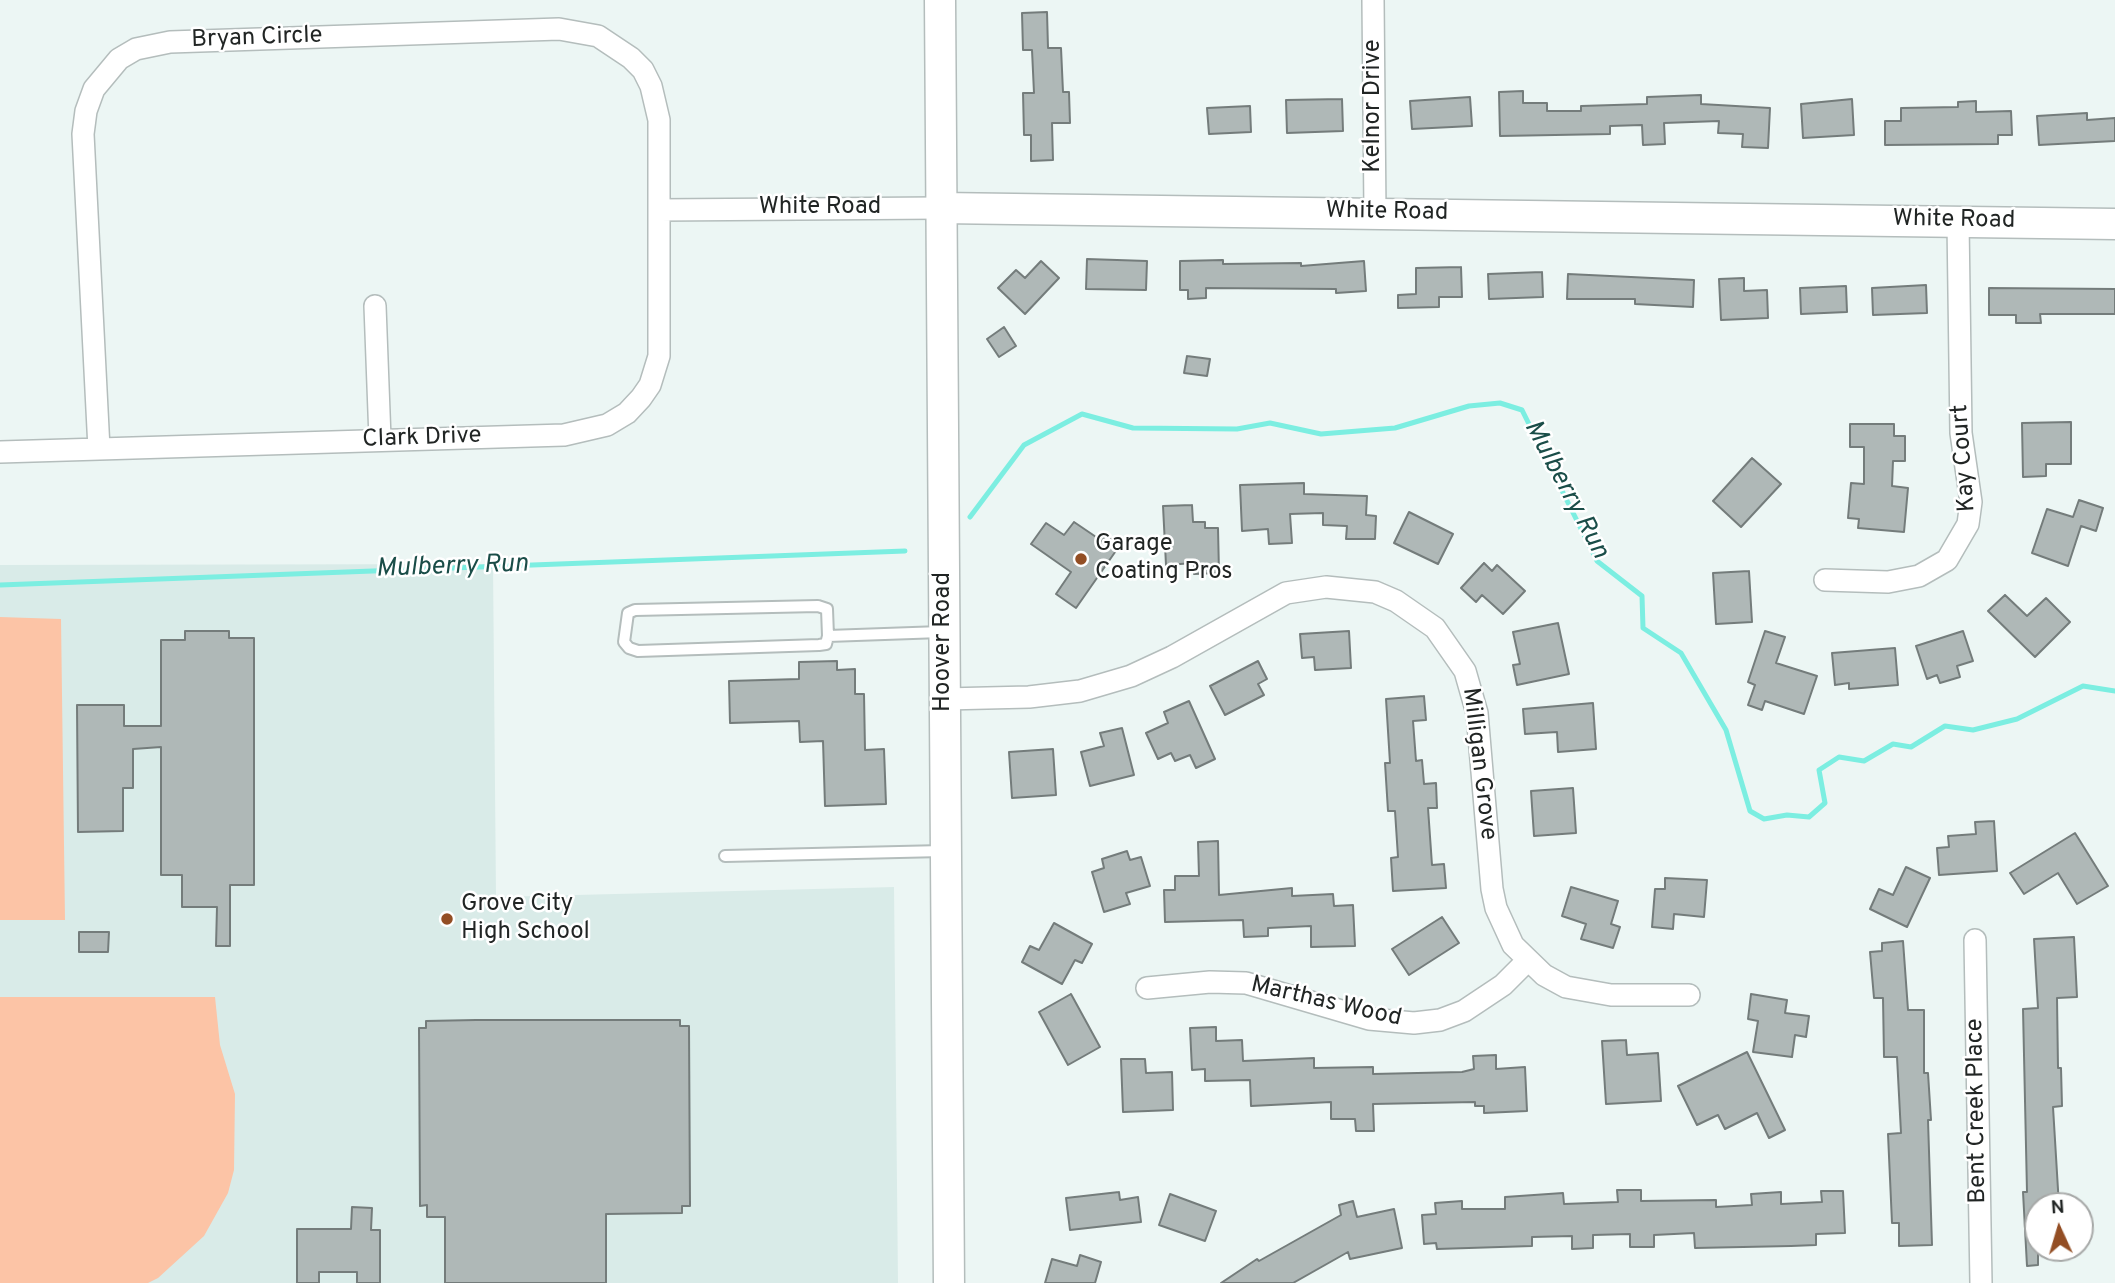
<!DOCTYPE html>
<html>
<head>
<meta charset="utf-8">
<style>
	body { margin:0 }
	#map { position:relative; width:2115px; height:1283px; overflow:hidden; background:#ecf6f4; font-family:Overpass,sans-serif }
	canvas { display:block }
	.north { position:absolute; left:2024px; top:1192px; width:70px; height:70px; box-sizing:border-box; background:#fff; border:2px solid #a6a8a7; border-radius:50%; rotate:356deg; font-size:19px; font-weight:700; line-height:28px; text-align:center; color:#212524 }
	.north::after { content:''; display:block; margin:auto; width:24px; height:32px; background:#934e24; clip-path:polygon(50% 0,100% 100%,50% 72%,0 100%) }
</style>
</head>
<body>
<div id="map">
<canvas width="2115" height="1283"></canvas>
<div class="north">N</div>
</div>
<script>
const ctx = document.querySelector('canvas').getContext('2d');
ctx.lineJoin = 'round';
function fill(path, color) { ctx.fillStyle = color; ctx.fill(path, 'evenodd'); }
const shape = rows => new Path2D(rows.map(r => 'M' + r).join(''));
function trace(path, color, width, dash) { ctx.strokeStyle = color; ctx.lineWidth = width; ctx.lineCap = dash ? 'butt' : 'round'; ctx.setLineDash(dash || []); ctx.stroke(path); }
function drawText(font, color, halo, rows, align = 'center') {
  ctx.font = font + ' Overpass,sans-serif'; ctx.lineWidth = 5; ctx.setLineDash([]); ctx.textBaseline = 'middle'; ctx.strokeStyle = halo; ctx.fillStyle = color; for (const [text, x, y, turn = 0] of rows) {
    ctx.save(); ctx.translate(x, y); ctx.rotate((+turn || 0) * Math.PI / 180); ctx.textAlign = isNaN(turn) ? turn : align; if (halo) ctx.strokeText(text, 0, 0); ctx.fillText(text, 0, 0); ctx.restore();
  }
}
const built = shape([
	[493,564,496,897,894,887,898,1283,0,1283,0,565]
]);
const green = shape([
	[0,617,61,619,65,920,0,920],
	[0,997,215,997,220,1045,235,1094,234,1170,228,1193,204,1236,158,1278,148,1283,0,1283]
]);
const stream = shape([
	[970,517,1024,445,1082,414,1133,428,1237,429,1270,423,1321,434,1395,428,1469,406,1500,403,1522,410,1597,561,1642,596,1643,628,1681,653,1726,730,1750,811,1764,819,1787,815,1809,817,1825,803,1819,770,1839,757,1864,761,1893,744,1911,747,1945,726,1973,730,2017,719,2083,686,2115,691],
	[0,585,905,551]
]);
const building = shape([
	[1047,12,1048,48,1061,48,1063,92,1069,92,1070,123,1052,123,1053,160,1031,161,1031,135,1024,135,1023,93,1034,93,1032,50,1023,50,1022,13,1047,12],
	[1523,91,1523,103,1547,103,1547,111,1581,111,1581,106,1647,104,1647,97,1701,95,1701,104,1770,108,1768,148,1742,147,1743,134,1718,133,1719,121,1664,123,1665,144,1643,145,1642,125,1610,126,1610,134,1500,136,1499,92,1523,91],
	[1470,97,1472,126,1412,129,1410,101,1470,97],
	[1342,99,1343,131,1287,133,1286,100,1342,99],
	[1852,99,1854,135,1803,138,1801,104,1852,99],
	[1976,101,1976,112,2011,111,2012,135,1998,135,1998,144,1885,145,1885,121,1901,121,1901,108,1958,107,1958,102,1976,101],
	[1250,106,1251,132,1209,134,1207,108,1250,106],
	[2087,113,2087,120,2115,118,2115,141,2039,145,2037,116,2087,113],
	[1087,259,1147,261,1146,290,1086,289,1087,259],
	[1223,260,1223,264,1301,263,1301,266,1364,261,1366,291,1336,293,1336,289,1206,288,1206,298,1188,299,1188,290,1180,290,1180,261,1223,260],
	[1041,261,1059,278,1025,314,998,288,1016,270,1025,278,1041,261],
	[1461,267,1462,297,1439,297,1439,307,1398,308,1398,295,1416,294,1416,268,1461,267],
	[1542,272,1543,297,1489,299,1488,274,1542,272],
	[1568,274,1694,280,1693,307,1635,304,1635,299,1567,299,1568,274],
	[1744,278,1744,291,1767,290,1768,318,1721,320,1719,279,1744,278],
	[1926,285,1927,313,1873,315,1872,288,1926,285],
	[1846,286,1847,312,1801,314,1800,288,1846,286],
	[1989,288,2115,289,2115,314,2040,314,2041,323,2016,323,2016,315,1989,315,1989,288],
	[1004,327,1016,346,999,357,987,339,1004,327],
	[1187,356,1210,359,1207,376,1184,373,1187,356],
	[2071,422,2071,464,2046,464,2046,476,2023,477,2022,423,2071,422],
	[1850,424,1894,424,1894,436,1905,436,1905,461,1893,461,1892,486,1908,488,1904,532,1858,528,1859,519,1848,518,1851,483,1864,484,1864,447,1850,447,1850,424],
	[1752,458,1781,484,1741,527,1713,501,1752,458],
	[1304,483,1304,494,1367,496,1366,515,1376,516,1375,539,1346,539,1347,526,1323,525,1323,513,1290,514,1292,543,1269,544,1268,529,1242,531,1240,485,1304,483],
	[2079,500,2103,508,2096,531,2081,526,2068,566,2032,553,2047,509,2073,517,2079,500],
	[1192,505,1193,522,1205,522,1205,528,1218,528,1219,573,1194,574,1194,563,1166,565,1163,506,1192,505],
	[1409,512,1453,534,1438,564,1394,543,1409,512],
	[1074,522,1102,541,1106,535,1120,545,1076,608,1056,594,1071,572,1031,544,1046,523,1064,535,1074,522],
	[1484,563,1492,571,1497,565,1525,591,1503,614,1482,595,1476,602,1461,588,1484,563],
	[1749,571,1752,622,1716,624,1713,573,1749,571],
	[2005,595,2027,616,2046,598,2070,622,2035,657,1988,611,2005,595],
	[1558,623,1569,674,1517,685,1513,665,1520,664,1513,632,1558,623],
	[185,631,229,631,229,638,254,638,254,885,230,885,230,946,216,946,217,907,182,907,182,875,161,875,161,747,133,749,133,788,123,788,123,831,78,832,77,705,124,705,124,726,161,726,161,640,185,640,185,631],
	[1349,631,1351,668,1315,670,1314,657,1302,658,1300,634,1349,631],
	[1765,631,1785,637,1776,663,1817,676,1804,714,1765,701,1762,710,1748,705,1755,685,1748,682,1765,631],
	[1963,631,1973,661,1957,666,1960,677,1940,683,1937,675,1927,679,1916,646,1963,631],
	[1895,648,1898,685,1849,689,1849,683,1835,685,1832,653,1895,648],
	[837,661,837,670,855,669,855,694,864,694,865,750,884,749,886,804,825,806,823,741,800,742,799,721,730,723,729,681,799,679,799,662,837,661],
	[1258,661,1267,679,1258,684,1264,695,1225,715,1210,686,1258,661],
	[1424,696,1426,720,1413,721,1416,761,1422,760,1424,784,1436,783,1437,808,1428,808,1432,865,1444,864,1446,888,1393,891,1391,858,1398,857,1395,811,1388,811,1385,763,1390,763,1386,699,1424,696],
	[1189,701,1215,759,1196,768,1190,755,1175,761,1171,753,1158,759,1146,733,1168,723,1164,712,1189,701],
	[1593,703,1596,749,1558,752,1557,732,1525,734,1523,709,1593,703],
	[1122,728,1134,775,1090,786,1081,752,1104,746,1100,733,1122,728],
	[1053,749,1056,795,1012,798,1009,752,1053,749],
	[1573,788,1576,833,1534,836,1531,791,1573,788],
	[1994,821,1997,871,1939,875,1937,848,1949,847,1948,836,1976,834,1975,822,1994,821],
	[2075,833,2108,886,2077,904,2058,873,2024,894,2010,873,2075,833],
	[1218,841,1219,895,1292,888,1292,896,1333,894,1334,906,1353,905,1355,946,1311,947,1311,926,1268,928,1268,936,1244,937,1243,920,1165,922,1164,890,1175,890,1175,876,1199,876,1198,842,1218,841],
	[1127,851,1130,860,1141,857,1150,886,1126,893,1130,904,1104,912,1092,872,1104,868,1102,859,1127,851],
	[1906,867,1930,878,1907,927,1870,909,1879,889,1893,895,1906,867],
	[1665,878,1707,880,1704,917,1674,914,1673,929,1652,927,1655,889,1665,889,1665,878],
	[1571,887,1618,901,1611,924,1620,927,1613,948,1581,939,1586,924,1562,916,1571,887],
	[1442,917,1459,943,1409,975,1392,949,1442,917],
	[1054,923,1092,944,1082,963,1075,960,1062,984,1022,962,1030,946,1039,950,1054,923],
	[79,932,109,932,108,952,79,952,79,932],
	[2074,937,2077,997,2057,998,2058,1068,2061,1068,2062,1106,2053,1107,2059,1206,2038,1206,2038,1265,2027,1266,2023,1192,2027,1192,2023,1009,2038,1008,2034,939,2074,937],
	[1903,941,1908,1010,1924,1010,1924,1073,1928,1073,1931,1120,1928,1120,1932,1245,1899,1246,1899,1223,1892,1223,1888,1134,1901,1133,1897,1057,1884,1057,1883,998,1874,998,1870,952,1882,951,1882,943,1903,941],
	[1071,994,1100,1047,1068,1065,1039,1012,1071,994],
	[1751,994,1787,1000,1785,1013,1809,1016,1806,1037,1795,1035,1792,1057,1753,1052,1758,1021,1748,1019,1751,994],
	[476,1020,680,1020,680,1026,689,1026,690,1206,682,1206,682,1213,606,1214,606,1283,445,1283,445,1217,427,1217,427,1205,420,1206,419,1028,426,1028,426,1021,476,1020],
	[1216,1027,1216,1041,1242,1040,1243,1061,1314,1058,1314,1068,1373,1067,1373,1074,1462,1072,1474,1069,1473,1056,1496,1055,1496,1069,1525,1067,1527,1111,1484,1113,1484,1106,1475,1106,1475,1102,1373,1104,1374,1131,1356,1131,1355,1119,1331,1119,1331,1102,1251,1106,1250,1080,1205,1081,1205,1069,1192,1070,1190,1028,1216,1027],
	[1626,1040,1627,1055,1658,1053,1661,1101,1606,1104,1602,1041,1626,1040],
	[1747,1052,1785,1130,1769,1138,1757,1113,1725,1129,1718,1115,1697,1125,1678,1086,1747,1052],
	[1121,1059,1145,1059,1146,1073,1172,1072,1173,1110,1123,1112,1121,1059],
	[1617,1190,1641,1190,1641,1201,1716,1200,1716,1207,1752,1205,1751,1194,1781,1192,1781,1204,1822,1202,1821,1191,1843,1191,1845,1233,1816,1234,1816,1245,1791,1246,1695,1248,1694,1233,1654,1235,1654,1247,1630,1247,1630,1234,1593,1235,1593,1248,1572,1249,1572,1236,1532,1237,1532,1246,1437,1249,1436,1243,1424,1244,1422,1215,1436,1214,1435,1203,1462,1201,1462,1209,1505,1209,1505,1197,1563,1193,1564,1204,1618,1202,1617,1190],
	[1119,1192,1120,1200,1138,1197,1141,1222,1070,1230,1066,1198,1119,1192],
	[1170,1194,1216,1211,1205,1241,1159,1225,1170,1194],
	[1353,1201,1357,1217,1394,1209,1402,1248,1350,1259,1348,1252,1293,1283,1221,1283,1257,1259,1259,1261,1341,1215,1339,1205,1353,1201],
	[352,1207,372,1208,371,1230,380,1230,380,1283,357,1283,357,1272,319,1272,319,1283,297,1283,297,1229,351,1229,352,1207],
	[1080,1255,1101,1262,1095,1283,1045,1283,1052,1259,1077,1266,1080,1255]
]);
const lane = shape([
	[818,606,827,609,828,636,826,644,819,645,638,651,629,648,624,642,628,613,635,610,818,606],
	[828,636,941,632],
	[725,856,943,851]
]);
const street = shape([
	[1373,0,1375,213],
	[659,210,941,208],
	[375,306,380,439],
	[0,452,564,435,607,425,627,413,641,398,650,385,659,356,659,120,651,86,643,70,631,58,598,36,559,29,170,42,136,49,119,59,94,89,86,111,83,134,99,449],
	[1825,580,1888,582,1919,576,1947,560,1968,524,1971,502,1961,433,1958,222],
	[945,699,1029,697,1080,691,1131,676,1172,657,1286,593,1326,587,1375,592,1396,601,1435,628,1465,671,1477,713,1492,889,1496,908,1513,945,1544,975,1566,987,1611,995,1689,995],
	[1975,940,1981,1283],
	[1147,988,1210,982,1246,983,1369,1019,1414,1023,1440,1020,1464,1011,1503,985,1527,961]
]);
const secondary = shape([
	[940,0,949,1283],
	[941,208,2115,224]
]);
const markers = [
	[1081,559,7,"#934e24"],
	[447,919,7,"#934e24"]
];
const streetNames = [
	["Bryan Circle",257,39,-2],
	["Kelnor Drive",1374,106,-90],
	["White Road",820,208],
	["White Road",1387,213,1],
	["White Road",1954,221,1],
	["Clark Drive",422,439,-2],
	["Kay Court",1965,458,-94],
	["Hoover Road",944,642,-90],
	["Milligan Grove",1478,764,83],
	["Marthas Wood",1326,1003,13],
	["Bent Creek Place",1978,1111,-91]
];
const poiNames = [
	["Garage",1095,545],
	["Coating Pros",1095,573],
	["Grove City",461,905],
	["High School",461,933]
];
const waterNames = [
	["Mulberry Run",1565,490,62],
	["Mulberry Run",452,568,-2]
];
fill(built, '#d9ebe8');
fill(green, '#fcc4a6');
trace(stream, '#7ceee1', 5);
fill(building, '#afb8b7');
trace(building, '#747c7b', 2);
trace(lane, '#b4bdbc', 14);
trace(street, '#b4bdbc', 24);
trace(secondary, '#b4bdbc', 33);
trace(lane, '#fff', 10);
trace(street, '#fff', 21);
trace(secondary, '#fff', 30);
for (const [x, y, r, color] of markers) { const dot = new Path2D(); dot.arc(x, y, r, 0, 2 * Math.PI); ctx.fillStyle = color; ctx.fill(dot); trace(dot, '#fff', 2.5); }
drawText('24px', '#212524', '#fff', streetNames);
drawText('24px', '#212524', '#fff', poiNames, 'left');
drawText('italic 26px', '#1a4d48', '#fff', waterNames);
</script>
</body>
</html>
